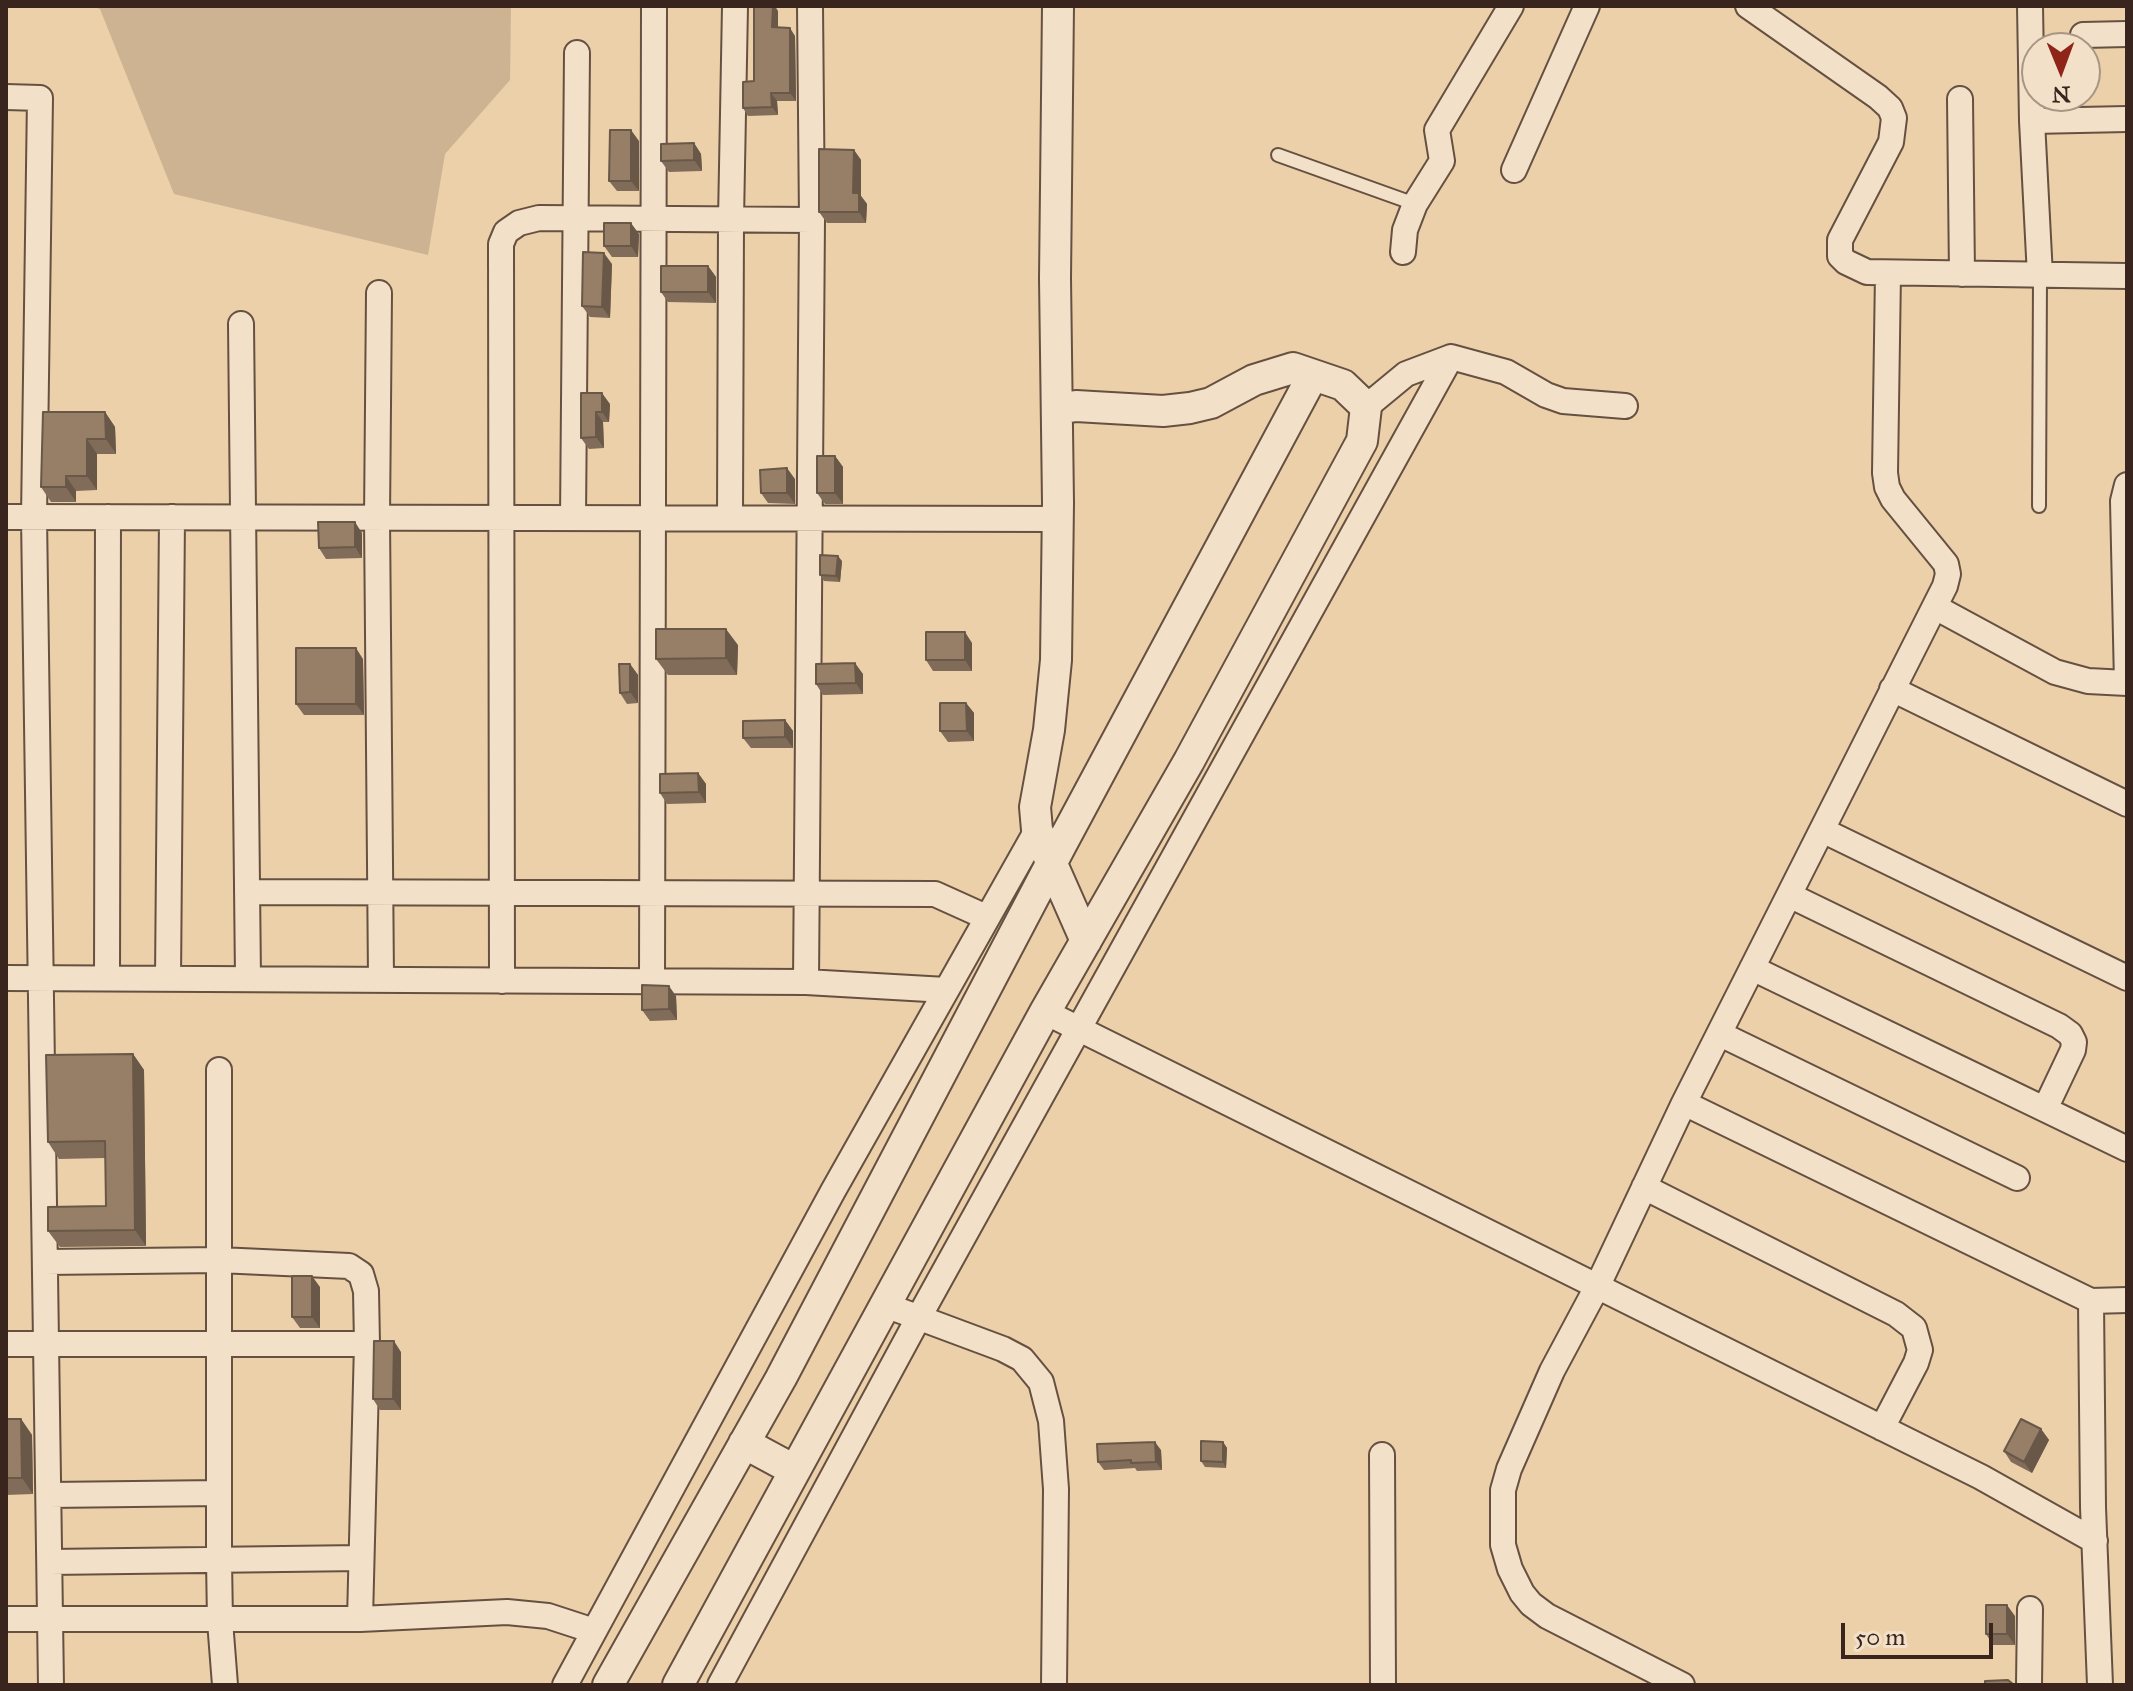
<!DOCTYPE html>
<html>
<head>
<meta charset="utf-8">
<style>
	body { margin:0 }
	#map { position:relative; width:2133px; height:1691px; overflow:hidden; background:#ebd0aa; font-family:"IM FELL Great Primer",serif }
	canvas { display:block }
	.frame { position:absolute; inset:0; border:8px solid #39251e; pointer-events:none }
	.north { position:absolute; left:2021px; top:32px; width:80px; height:80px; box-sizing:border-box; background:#f2e0c8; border:2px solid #a89584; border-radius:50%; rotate:179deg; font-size:22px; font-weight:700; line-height:32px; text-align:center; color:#39251e }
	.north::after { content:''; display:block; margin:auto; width:28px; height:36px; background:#8f2418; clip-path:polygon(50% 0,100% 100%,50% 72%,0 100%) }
	.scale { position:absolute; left:1841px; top:1623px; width:152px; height:36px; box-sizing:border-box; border:4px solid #39251e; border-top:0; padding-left:10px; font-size:24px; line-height:28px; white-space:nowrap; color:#39251e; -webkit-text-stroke:6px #f2e0c8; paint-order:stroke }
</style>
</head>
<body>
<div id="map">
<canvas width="2133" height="1691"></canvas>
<div class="frame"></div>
<div class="north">N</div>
<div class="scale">50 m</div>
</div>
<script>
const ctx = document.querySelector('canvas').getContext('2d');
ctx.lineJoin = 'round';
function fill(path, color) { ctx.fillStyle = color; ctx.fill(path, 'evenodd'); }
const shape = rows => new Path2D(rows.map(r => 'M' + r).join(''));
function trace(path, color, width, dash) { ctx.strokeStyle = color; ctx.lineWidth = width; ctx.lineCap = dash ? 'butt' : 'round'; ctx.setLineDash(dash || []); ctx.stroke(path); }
const green = shape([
	[91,6,511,6,510,80,445,154,428,255,174,194,100,9]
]);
const service = shape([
	[1278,155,1415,204],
	[2039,506,2040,276]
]);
const minor = shape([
	[1748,6,1878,97,1890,108,1894,118,1891,142,1840,240,1840,256,1846,262,1867,272,2127,276],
	[2030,6,2032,121,2040,276],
	[2083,35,2127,34],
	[6,97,40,98,34,517,51,1685],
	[1960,99,1962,274],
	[2032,121,2127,119],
	[1514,170,1587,6],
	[1403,252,1405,230,1415,204,1442,161,1437,130,1511,6],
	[379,293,377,518,381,978],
	[241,324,248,978],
	[1366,407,1406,374,1451,357,1506,372,1546,395,1563,401,1625,406],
	[6,517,1058,519],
	[573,517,577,53],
	[730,518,731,220,735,6],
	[1935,607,2055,672,2088,681,2127,683],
	[2127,683,2123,501,2127,485],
	[1892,689,2127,804],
	[1822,830,2127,978],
	[247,892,935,894,986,917],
	[1789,895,2059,1026,2070,1034,2074,1042,2073,1050,2045,1109],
	[1752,968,2127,1149],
	[6,978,806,982,946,990],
	[107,978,108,517],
	[168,978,172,517],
	[502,981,501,244,506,232,519,223,539,218,812,220],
	[652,981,654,6],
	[806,982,812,220,810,6],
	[1045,1012,1981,1477,2095,1541],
	[1720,1034,2017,1178],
	[219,1070,219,1560,220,1621,225,1685],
	[1684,1103,2091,1301,2127,1300],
	[1644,1187,1896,1314,1914,1328,1920,1350,1916,1363,1882,1428],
	[45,1262,219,1260,349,1266,361,1274,366,1291,367,1344,360,1619],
	[2091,1301,2093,1507,2100,1685],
	[885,1305,1003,1349,1022,1359,1041,1382,1051,1421,1056,1489,1054,1685],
	[6,1344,367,1344],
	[1382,1455,1383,1685],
	[49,1495,219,1493],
	[50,1562,361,1558],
	[6,1619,360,1619,507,1612,548,1616,594,1631],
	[565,1685,833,1191,1037,830],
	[720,1685,919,1317,1451,357],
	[1682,1685,1547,1616,1531,1604,1522,1593,1510,1569,1503,1545,1503,1490,1509,1469,1552,1371,1598,1285,1684,1103,1945,586,1948,574,1946,564,1893,499,1887,487,1885,473,1888,273],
	[2029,1685,2030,1609]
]);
const tertiary = shape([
	[1058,6,1055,278,1058,503,1056,660,1049,730,1035,807,1037,830,1086,941],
	[744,1443,794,1470],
	[608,1685,781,1378,1061,845,1313,375],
	[678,1685,1045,1012,1189,761,1362,441,1366,407,1343,385,1293,368,1254,380,1211,403,1190,408,1163,411,1076,406,1057,409]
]);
const wall = shape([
	[778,11,778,27,795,36,796,101,777,101,778,115,748,116,743,108,754,81],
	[639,141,639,191,617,191,609,181],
	[694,143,701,154,702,171,669,172,661,161],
	[854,150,861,160,861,196,867,204,866,223,827,223,819,212],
	[639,234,638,257,612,257,604,246],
	[612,264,610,318,590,317,582,306],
	[708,266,716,277,716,303,668,302,661,292],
	[581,393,610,404,609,422,603,422,604,448,589,449,581,438],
	[105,412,115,427,116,454,97,454,97,490,76,491,76,502,51,502,41,487],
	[835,456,843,467,843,504,825,504,817,493],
	[795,479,795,504,768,503,761,493],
	[362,533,362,558,326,559,319,548],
	[842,561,840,582,824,581,820,575],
	[972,643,972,671,933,671,926,660],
	[738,645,737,675,668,675,656,659],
	[363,659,364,715,304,715,296,704],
	[630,664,638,675,638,703,627,704,620,693],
	[863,674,863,694,823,695,816,684],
	[966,703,974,713,974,741,948,742,940,731],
	[785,720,793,731,793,748,751,748,743,738],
	[698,773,706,784,706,803,667,804,660,793],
	[676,996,677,1020,650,1021,642,1010],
	[133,1054,144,1070,146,1246,60,1247,48,1231,106,1206,105,1158,59,1159,48,1142],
	[320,1287,320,1328,300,1328,292,1317],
	[401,1352,401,1410,380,1410,373,1399],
	[6,1419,21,1419,32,1435,33,1494,6,1495],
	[2041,1429,2049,1440,2032,1473,2011,1462,2004,1451],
	[1223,1442,1227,1448,1226,1468,1205,1467,1201,1461],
	[1161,1450,1162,1470,1137,1471,1135,1468,1104,1470,1098,1462],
	[2015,1616,2015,1645,1993,1645,1986,1634]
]);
const shadedWall = shape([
	[773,6,775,6,778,11,778,36,772,27],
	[790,28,795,36,796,101,790,93],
	[771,93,777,101,778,115,772,107],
	[631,130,639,141,639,191,631,181],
	[694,143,701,154,702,171,694,160],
	[854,150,861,160,861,196,867,204,866,223,859,212,853,193],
	[631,223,639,234,638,257,631,246],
	[604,253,612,264,610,318,602,307],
	[708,266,716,277,716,303,708,292],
	[602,393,610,404,609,422,602,412],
	[105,412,115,427,116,454,106,439],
	[596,412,603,422,604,448,596,437],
	[87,439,97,454,97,490,87,476],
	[835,456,843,467,843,504,835,493],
	[787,468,795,479,795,504,787,493],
	[66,476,76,491,76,502,66,487],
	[355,522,362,533,362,558,355,547],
	[838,556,842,561,840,582,836,576],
	[726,629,738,645,737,675,726,658],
	[965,632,972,643,972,671,965,660],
	[356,648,363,659,364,715,356,704],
	[855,663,863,674,863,694,856,683],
	[630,664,638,675,638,703,630,692],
	[966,703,974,713,974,741,967,731],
	[785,720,793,731,793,748,785,737],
	[698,773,706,784,706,803,699,792],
	[669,986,676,996,677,1020,669,1009],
	[133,1054,144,1070,146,1246,135,1230],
	[312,1276,320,1287,320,1328,312,1317],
	[394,1341,401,1352,401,1410,393,1399],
	[21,1419,32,1435,33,1494,22,1478],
	[2041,1429,2049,1440,2032,1473,2024,1462],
	[1155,1442,1161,1450,1162,1470,1156,1462],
	[1223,1442,1227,1448,1226,1468,1223,1462],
	[2007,1605,2015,1616,2015,1645,2007,1634]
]);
const building = shape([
	[754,6,773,6,772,27,790,28,790,93,771,93,772,107,743,108,743,82,754,81,754,6],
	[610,130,631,130,631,181,609,181,610,130],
	[694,143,694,160,661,161,661,144,694,143],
	[819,149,854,150,853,193,859,193,859,212,819,212,819,149],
	[604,223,631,223,631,246,604,246,604,223],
	[583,252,604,253,602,307,582,306,583,252],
	[661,266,708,266,708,292,661,292,661,266],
	[581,393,602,393,602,412,596,412,596,437,581,438,581,393],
	[43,412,105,412,106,439,87,439,87,476,66,476,66,487,41,487,43,412],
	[817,456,835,456,835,493,817,493,817,456],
	[787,468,787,493,761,493,760,470,787,468],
	[318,522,355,522,355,547,319,548,318,522],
	[820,555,838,556,836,576,820,575,820,555],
	[656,629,726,629,726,658,656,659,656,629],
	[926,632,965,632,965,660,926,660,926,632],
	[296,648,356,648,356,704,296,704,296,648],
	[855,663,856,683,816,684,816,664,855,663],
	[619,664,630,664,630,692,620,693,619,664],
	[940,703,966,703,967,731,940,731,940,703],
	[785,720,785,737,743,738,743,721,785,720],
	[698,773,699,792,660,793,660,774,698,773],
	[642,985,669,986,669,1009,642,1010,642,985],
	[133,1054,135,1230,48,1231,48,1207,106,1206,105,1141,48,1142,46,1055,133,1054],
	[292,1276,312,1276,312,1317,292,1317,292,1276],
	[374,1341,394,1341,393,1399,373,1399,374,1341],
	[6,1419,21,1419,22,1478,6,1478,6,1419],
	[2021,1419,2041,1429,2024,1462,2004,1451,2021,1419],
	[1201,1441,1223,1442,1223,1462,1201,1461,1201,1441],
	[1155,1442,1156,1462,1131,1463,1131,1460,1098,1462,1097,1444,1155,1442],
	[1986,1605,2007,1605,2007,1634,1986,1634,1986,1605],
	[2008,1680,2014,1685,1985,1685,1985,1681,2008,1680]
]);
fill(green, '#cdb392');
trace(service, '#665041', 16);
trace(minor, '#665041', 28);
trace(tertiary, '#665041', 34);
trace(service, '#f2e0c8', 12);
trace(minor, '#f2e0c8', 24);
trace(tertiary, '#f2e0c8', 30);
fill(wall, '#816c59');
fill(shadedWall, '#695848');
fill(building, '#967e67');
trace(building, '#695848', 2);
</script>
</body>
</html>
